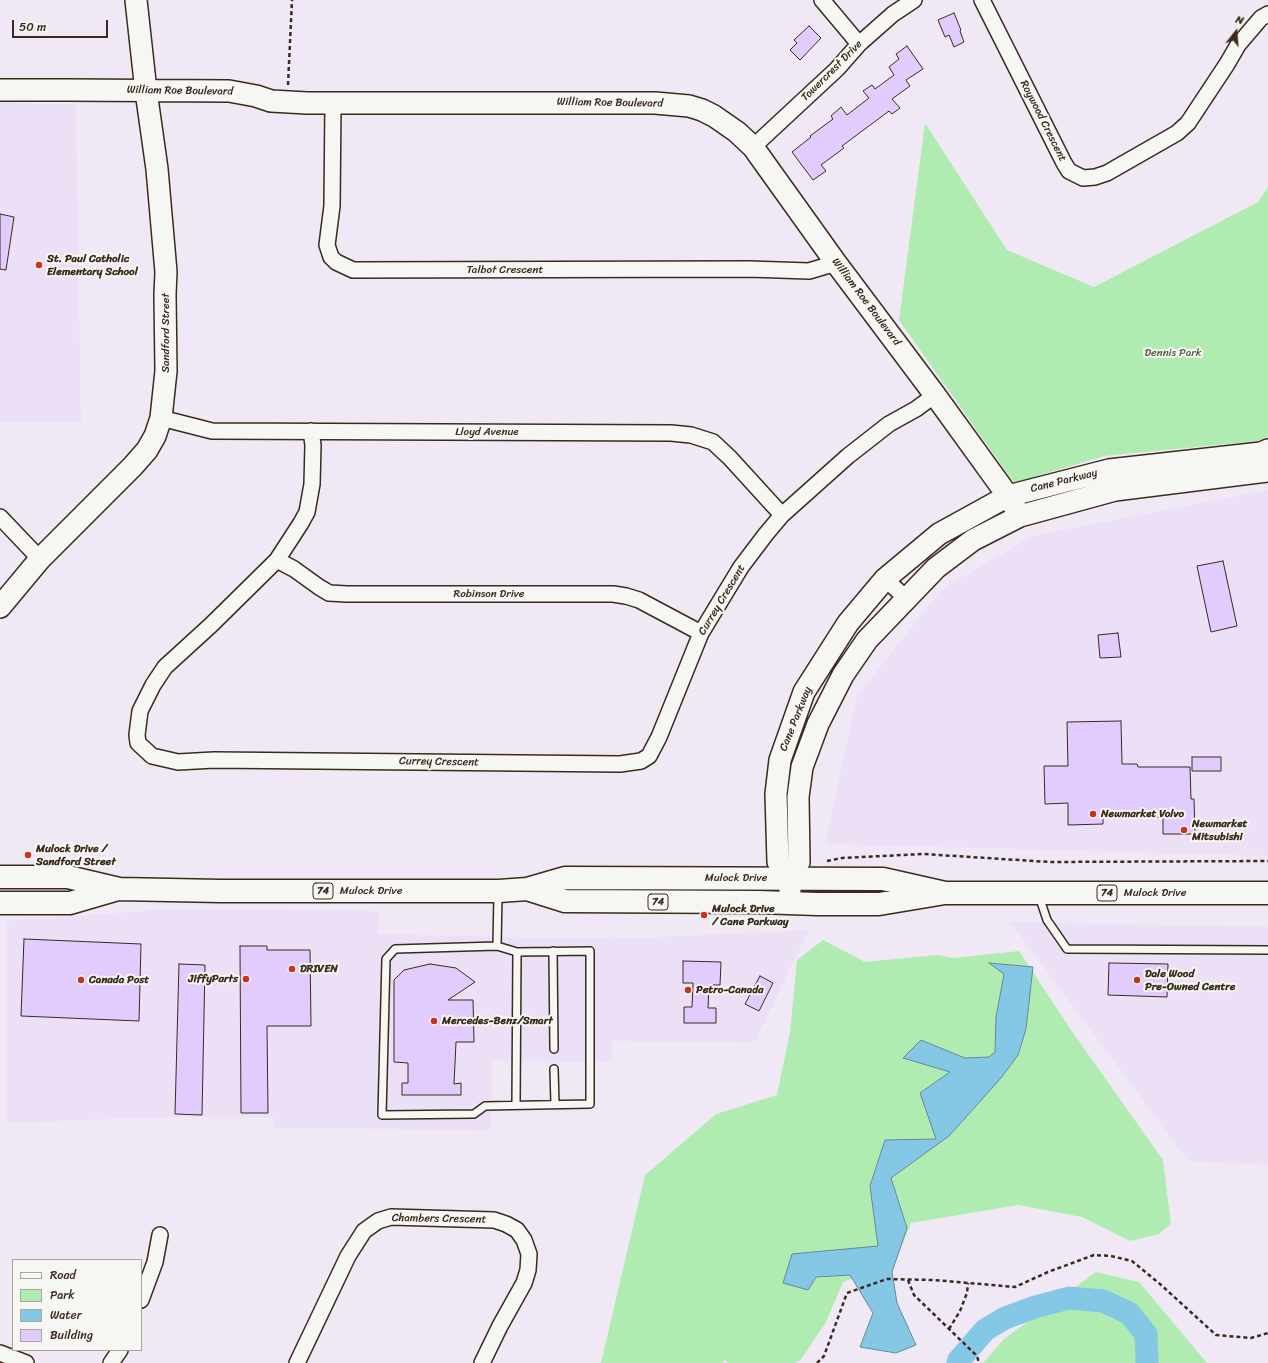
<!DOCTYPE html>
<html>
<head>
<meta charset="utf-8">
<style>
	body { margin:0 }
	#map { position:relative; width:1268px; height:1363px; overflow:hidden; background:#f0e9f5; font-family:Sriracha,sans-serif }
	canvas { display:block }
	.legend { position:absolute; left:12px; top:1259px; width:130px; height:92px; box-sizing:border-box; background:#f6f6f2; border:1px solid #aba49d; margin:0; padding:5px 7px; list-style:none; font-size:12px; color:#3b2a1e }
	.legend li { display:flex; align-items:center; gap:8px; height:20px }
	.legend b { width:20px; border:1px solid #aba49d }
	.north { position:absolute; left:1216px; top:12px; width:40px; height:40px; -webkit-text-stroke:3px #f6f6f2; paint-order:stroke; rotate:17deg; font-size:11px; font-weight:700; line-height:16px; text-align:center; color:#3b2a1e }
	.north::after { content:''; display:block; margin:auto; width:14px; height:18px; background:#3b2a1e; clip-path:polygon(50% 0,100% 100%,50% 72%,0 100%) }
	.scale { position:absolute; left:12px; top:20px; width:96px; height:18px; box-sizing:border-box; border:2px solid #3b2a1e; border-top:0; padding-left:5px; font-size:12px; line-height:14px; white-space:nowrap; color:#3b2a1e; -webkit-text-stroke:3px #f6f6f2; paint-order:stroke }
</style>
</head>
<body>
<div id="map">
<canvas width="1268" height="1363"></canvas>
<ul class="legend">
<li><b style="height:5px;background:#f6f6f2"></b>Road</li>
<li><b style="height:11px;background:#b0ecb1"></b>Park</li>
<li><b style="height:11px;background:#84c8e6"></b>Water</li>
<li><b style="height:11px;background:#e2ccfd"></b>Building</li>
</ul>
<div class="north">N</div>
<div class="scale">50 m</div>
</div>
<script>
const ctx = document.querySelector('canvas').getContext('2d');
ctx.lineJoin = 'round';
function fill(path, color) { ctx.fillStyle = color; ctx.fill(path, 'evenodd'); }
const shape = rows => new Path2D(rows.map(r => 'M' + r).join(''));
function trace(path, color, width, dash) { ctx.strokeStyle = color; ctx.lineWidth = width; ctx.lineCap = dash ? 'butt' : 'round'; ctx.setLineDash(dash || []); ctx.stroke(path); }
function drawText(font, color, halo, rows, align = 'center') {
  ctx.font = font + ' Sriracha,sans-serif'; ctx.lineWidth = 4; ctx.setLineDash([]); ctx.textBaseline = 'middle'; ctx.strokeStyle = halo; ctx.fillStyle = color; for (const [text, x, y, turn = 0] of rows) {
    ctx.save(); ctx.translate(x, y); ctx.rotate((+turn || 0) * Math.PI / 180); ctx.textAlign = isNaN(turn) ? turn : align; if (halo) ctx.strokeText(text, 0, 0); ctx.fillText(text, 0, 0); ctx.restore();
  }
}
const built = shape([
	[0,103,76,104,81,423,0,422],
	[1268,490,1268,856,825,844,857,696,941,590,1032,536],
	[169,909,379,911,378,934,613,939,809,930,755,1042,612,1041,612,1062,492,1060,491,1130,273,1128,273,1117,166,1117,7,1123,7,921],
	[1010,922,1268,927,1268,1165,1188,1161]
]);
const green = shape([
	[925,123,1007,250,1094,287,1258,202,1268,187,1268,437,1257,441,1105,456,1040,475,1020,485,1011,479,899,320],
	[823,940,865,962,937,955,953,958,1019,951,1071,1030,1163,1160,1171,1224,1159,1234,1130,1241,1082,1217,1018,1205,911,1223,895,1263,843,1282,826,1322,800,1361,794,1363,728,1363,724,1360,723,1363,601,1363,645,1175,716,1114,777,1095,790,1032,797,960],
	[1096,1272,1139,1282,1207,1363,983,1363,1004,1339]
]);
const water = shape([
	[989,963,1033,967,1026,1029,1018,1055,1001,1078,949,1136,891,1178,907,1228,892,1272,897,1303,916,1345,896,1353,860,1347,873,1313,850,1275,816,1277,808,1290,783,1283,792,1254,878,1246,870,1186,885,1140,936,1139,920,1093,950,1072,903,1058,921,1040,965,1058,989,1057,995,1052,996,1017,1004,974,989,963]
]);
const river = shape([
	[958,1363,959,1360,985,1330,1005,1318,1035,1307,1069,1298,1103,1301,1129,1313,1146,1334,1147,1363]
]);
const building = shape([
	[954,13,961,30,960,31,964,42,954,47,949,35,945,37,938,20,954,13],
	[809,26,821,38,800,60,790,50,797,43,794,40,809,26],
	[907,46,923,69,906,80,910,86,892,99,900,108,892,114,889,111,842,146,844,148,821,165,826,171,813,180,792,152,811,137,810,136,833,119,831,116,841,107,847,115,869,98,863,91,872,85,875,89,894,75,889,67,899,59,896,54,907,46],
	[0,214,14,217,6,270,0,269,0,214],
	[1223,561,1237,626,1211,632,1197,566,1223,561],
	[1118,633,1121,657,1100,658,1098,635,1118,633],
	[1121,721,1122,764,1137,764,1138,767,1190,767,1191,799,1194,799,1195,834,1163,834,1163,817,1103,817,1103,824,1068,825,1068,803,1045,804,1044,766,1068,766,1067,722,1121,721],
	[1192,757,1221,757,1221,771,1192,771,1192,757],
	[24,939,141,944,139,1021,21,1016,24,939],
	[240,946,267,946,267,950,310,950,311,1026,267,1026,268,1113,241,1113,240,946],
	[683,961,721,962,720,985,709,985,708,1008,716,1008,716,1023,684,1023,684,1007,692,1007,693,983,683,983,683,961],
	[1109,963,1168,964,1167,997,1108,995,1109,963],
	[179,964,205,965,202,1115,175,1114,179,964],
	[430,964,456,968,475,982,448,1000,473,1000,474,1042,456,1042,454,1084,461,1083,461,1095,402,1095,402,1083,408,1083,408,1063,394,1062,394,980,404,970,430,964],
	[760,976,773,983,759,1011,745,1004,760,976]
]);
const path = shape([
	[288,85,292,0],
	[827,861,842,858,923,854,1050,862,1268,861],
	[908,1280,914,1295,977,1356,979,1363],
	[949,1329,960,1311,967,1293,968,1283],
	[817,1363,824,1356,847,1293,887,1279,934,1280,1015,1287,1048,1272,1094,1255,1111,1256,1132,1261,1160,1284,1216,1335,1251,1338,1268,1333]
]);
const lane = shape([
	[1039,896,1047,920,1067,949,1268,950],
	[497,946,517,952,590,951,590,1104,485,1106,474,1114,382,1115,386,959,395,949,497,946,498,894],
	[553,951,554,1049],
	[554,1069,555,1104],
	[516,1105,517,952]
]);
const street = shape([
	[822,0,859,44],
	[982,0,1064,163,1069,171,1083,178,1095,177,1107,173,1177,133,1188,123,1227,64,1238,45,1261,18,1268,14],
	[333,103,332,206,327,245,331,257,336,262,353,270,749,269,809,271,836,263],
	[753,147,837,69,859,44,893,14,914,0],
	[161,418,212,431,671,433,691,435,713,442,730,458,782,515],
	[311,431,313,445,312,484,307,512,301,523,277,560,211,625,165,667,153,685,140,711,137,735,138,743,152,756,178,762,214,760,620,764,641,761,649,756,659,737,701,633,741,567,766,534,782,515,848,456,889,424,916,409,935,395],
	[0,517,40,559],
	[277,560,294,569,319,587,329,593,347,594,613,594,626,596,639,600,701,633],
	[885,579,907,599],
	[141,1300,155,1262,160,1235],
	[0,1353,26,1363],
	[111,1363,120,1350],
	[297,1363,348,1256,364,1231,378,1221,391,1217,494,1220,506,1224,517,1230,524,1240,529,1254,528,1270,524,1283,500,1326,482,1363]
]);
const secondary = shape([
	[0,90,67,90,229,91,256,96,271,101,307,103,655,103,689,106,702,110,714,116,737,132,753,147,836,263,935,395,1008,496,1020,516],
	[0,607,40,559,133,466,147,450,155,436,161,418,166,371,165,294,166,272,157,169,146,91,136,0],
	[790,879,778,862,776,794,780,760,804,692,848,623,885,579,939,534,1008,496,1109,470,1261,453,1268,450],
	[790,891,790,879,799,862,798,797,802,767,818,724,843,675,867,640,936,568,973,540,1020,516,1115,490,1268,471]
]);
const primary = shape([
	[0,877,68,877,119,889,220,891,499,891,527,889,565,878,883,879,945,893],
	[527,889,565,901,759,902,817,904,879,904,945,893,1268,893],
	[0,903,70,903,118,889]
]);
const markers = [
	[39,265,4,"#c8321e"],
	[1093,814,4,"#c8321e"],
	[1184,830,4,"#c8321e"],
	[28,855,4,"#c8321e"],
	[704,915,4,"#c8321e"],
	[292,969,4,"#c8321e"],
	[246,979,4,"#c8321e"],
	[81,980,4,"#c8321e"],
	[1137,980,4,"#c8321e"],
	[688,990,4,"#c8321e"],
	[434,1021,4,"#c8321e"]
];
const shields = [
	[323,891,20],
	[1107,893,20],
	[658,902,20]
];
const shieldNames = [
	["74",323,891],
	["74",1107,893],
	["74",658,902]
];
const streetNames = [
	["Towercrest Drive",832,71,-45],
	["William Roe Boulevard",180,91,1],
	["William Roe Boulevard",610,103,1],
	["Roywood Crescent",1043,121,63],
	["Talbot Crescent",505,270],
	["William Roe Boulevard",866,302,53],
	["Sandford Street",166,333,-90],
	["Lloyd Avenue",487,432],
	["Cane Parkway",1064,481,-14],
	["Robinson Drive",489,594],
	["Currey Crescent",722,600,-59],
	["Cane Parkway",796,719,-68],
	["Currey Crescent",439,762,1],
	["Mulock Drive",736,878],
	["Mulock Drive",371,891],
	["Mulock Drive",1155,893],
	["Chambers Crescent",439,1219,1]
];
const poiNames = [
	["St. Paul Catholic",47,259],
	["Elementary School",47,272],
	["Newmarket Volvo",1101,814],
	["Newmarket",1192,824],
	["Mitsubishi",1192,837],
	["Mulock Drive /",36,849],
	["Sandford Street",36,862],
	["Mulock Drive",712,909],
	["/ Cane Parkway",712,922],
	["DRIVEN",300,969],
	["Dale Wood",1145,974],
	["Pre-Owned Centre",1145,987],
	["JiffyParts",238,979,"right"],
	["Canada Post",89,980],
	["Petro-Canada",696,990],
	["Mercedes-Benz/Smart",442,1021]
];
const parkNames = [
	["Dennis Park",1173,353]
];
fill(built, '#ece0f7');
fill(green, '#b0ecb1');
fill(water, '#84c8e6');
trace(water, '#678996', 1);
trace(river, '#84c8e6', 23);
fill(building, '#e2ccfd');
trace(building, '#3b2a1e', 1);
trace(lane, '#3b2a1e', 10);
trace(street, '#3b2a1e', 18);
trace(secondary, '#3b2a1e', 24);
trace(primary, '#3b2a1e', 25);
trace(path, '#3b2a1e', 2.5, [4, 3]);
trace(lane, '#f6f6f2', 7);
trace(street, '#f6f6f2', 15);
trace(secondary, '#f6f6f2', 21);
trace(primary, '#f6f6f2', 22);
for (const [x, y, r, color] of markers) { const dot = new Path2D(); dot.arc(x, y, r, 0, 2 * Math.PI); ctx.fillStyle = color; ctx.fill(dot); trace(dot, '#f6f6f2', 1.5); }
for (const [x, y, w] of shields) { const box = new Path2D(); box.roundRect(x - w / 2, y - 8, w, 16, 3); ctx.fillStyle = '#f6f6f2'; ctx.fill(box); trace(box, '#3b2a1e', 1); }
drawText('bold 10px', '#3b2a1e', null, shieldNames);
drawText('11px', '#3b2a1e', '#f6f6f2', streetNames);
drawText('bold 11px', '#3b2a1e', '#f6f6f2', poiNames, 'left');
drawText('11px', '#585a43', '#f6f6f2', parkNames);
</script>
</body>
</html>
